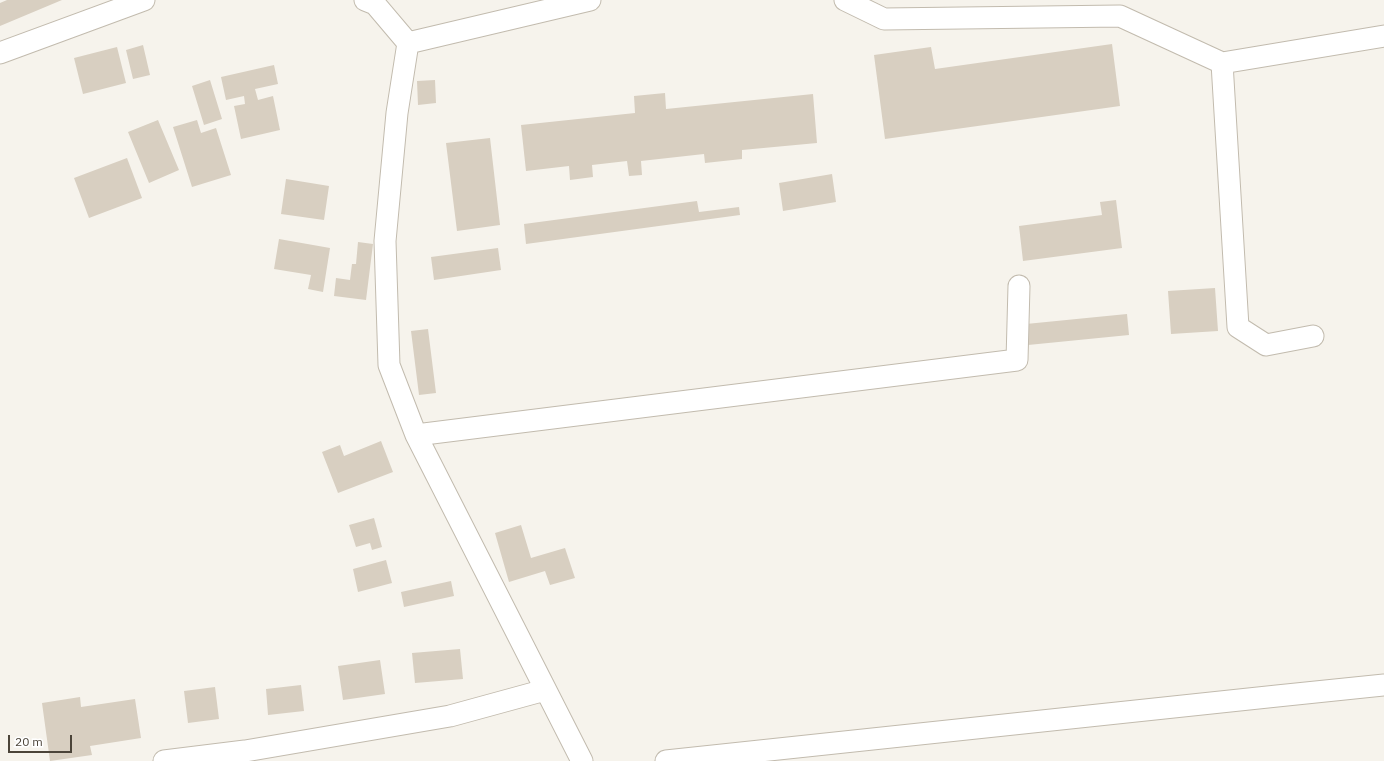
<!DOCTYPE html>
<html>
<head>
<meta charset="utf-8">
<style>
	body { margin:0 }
	#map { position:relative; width:1384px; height:761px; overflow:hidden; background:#f6f3ec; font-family:"IBM Plex Sans",sans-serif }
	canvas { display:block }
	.scale { position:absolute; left:8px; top:735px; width:64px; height:18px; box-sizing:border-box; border:2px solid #4b4439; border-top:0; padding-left:5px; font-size:12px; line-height:14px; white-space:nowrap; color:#4b4439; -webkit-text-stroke:3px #fff; paint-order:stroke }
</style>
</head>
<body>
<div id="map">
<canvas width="1384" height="761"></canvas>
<div class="scale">20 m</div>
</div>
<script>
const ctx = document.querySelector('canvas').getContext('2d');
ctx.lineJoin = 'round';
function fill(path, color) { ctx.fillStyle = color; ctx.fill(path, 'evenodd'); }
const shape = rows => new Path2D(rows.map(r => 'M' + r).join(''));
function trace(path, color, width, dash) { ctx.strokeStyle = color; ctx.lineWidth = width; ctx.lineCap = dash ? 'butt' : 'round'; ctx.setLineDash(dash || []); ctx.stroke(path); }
const building = shape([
	[7,0,62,0,0,26,0,3],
	[1112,44,1120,106,885,139,874,55,931,47,935,69],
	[143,45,150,75,133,79,126,50],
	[117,47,126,83,83,94,74,58],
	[274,65,278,84,255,89,258,100,273,96,280,130,241,139,234,106,245,104,244,96,226,100,221,77],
	[210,80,222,119,204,125,192,86],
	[435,80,436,103,418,105,417,81],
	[665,93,666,109,813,94,817,143,742,150,742,159,705,163,704,154,641,161,642,175,629,176,627,161,592,165,593,177,570,180,569,166,526,171,521,125,635,113,634,96],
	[158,120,179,170,149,183,128,132],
	[197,120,201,133,216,128,231,175,192,187,173,127],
	[490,138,500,225,457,231,446,143],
	[127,158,142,198,89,218,74,178],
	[832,174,836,202,783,211,779,183],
	[286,179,329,186,324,220,281,214],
	[1116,200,1122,248,1023,261,1019,226,1102,215,1100,202],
	[697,201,699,212,739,207,740,215,526,244,524,224],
	[279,239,330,248,323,292,308,289,311,275,274,269],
	[358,242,373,244,366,300,334,296,336,278,350,280,352,264,356,264],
	[498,248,501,270,434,280,431,257],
	[1215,288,1218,331,1171,334,1168,291],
	[1127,314,1129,335,1028,345,1026,324],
	[428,329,436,393,419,395,411,331],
	[381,441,393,472,338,493,322,452,340,445,344,456],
	[374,518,382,547,372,550,370,543,356,547,349,525],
	[521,525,531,558,565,548,575,578,550,585,545,571,509,582,495,533],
	[386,560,392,583,358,592,353,569],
	[451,581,454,596,404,607,401,592],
	[460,649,463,679,415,683,412,653],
	[380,660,385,694,343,700,338,666],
	[301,685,304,711,268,715,266,689],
	[215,687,219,719,188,723,184,691],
	[80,697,81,707,135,699,141,738,90,746,92,755,50,761,42,703]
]);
const minor = shape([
	[365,0,375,4,408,43,397,113,385,241,389,365,416,435,582,761],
	[845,0,884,19,1120,16,1222,63,1384,36],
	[408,43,590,0],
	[0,53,144,0],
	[1222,63,1238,327,1266,345,1313,336],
	[416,435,1017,360,1019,286],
	[164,761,245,751,450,716,545,690],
	[666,761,1277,696,1384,685]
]);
fill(building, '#d8cfc1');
trace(minor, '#c2bbae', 23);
trace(minor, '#fff', 21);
</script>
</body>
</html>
